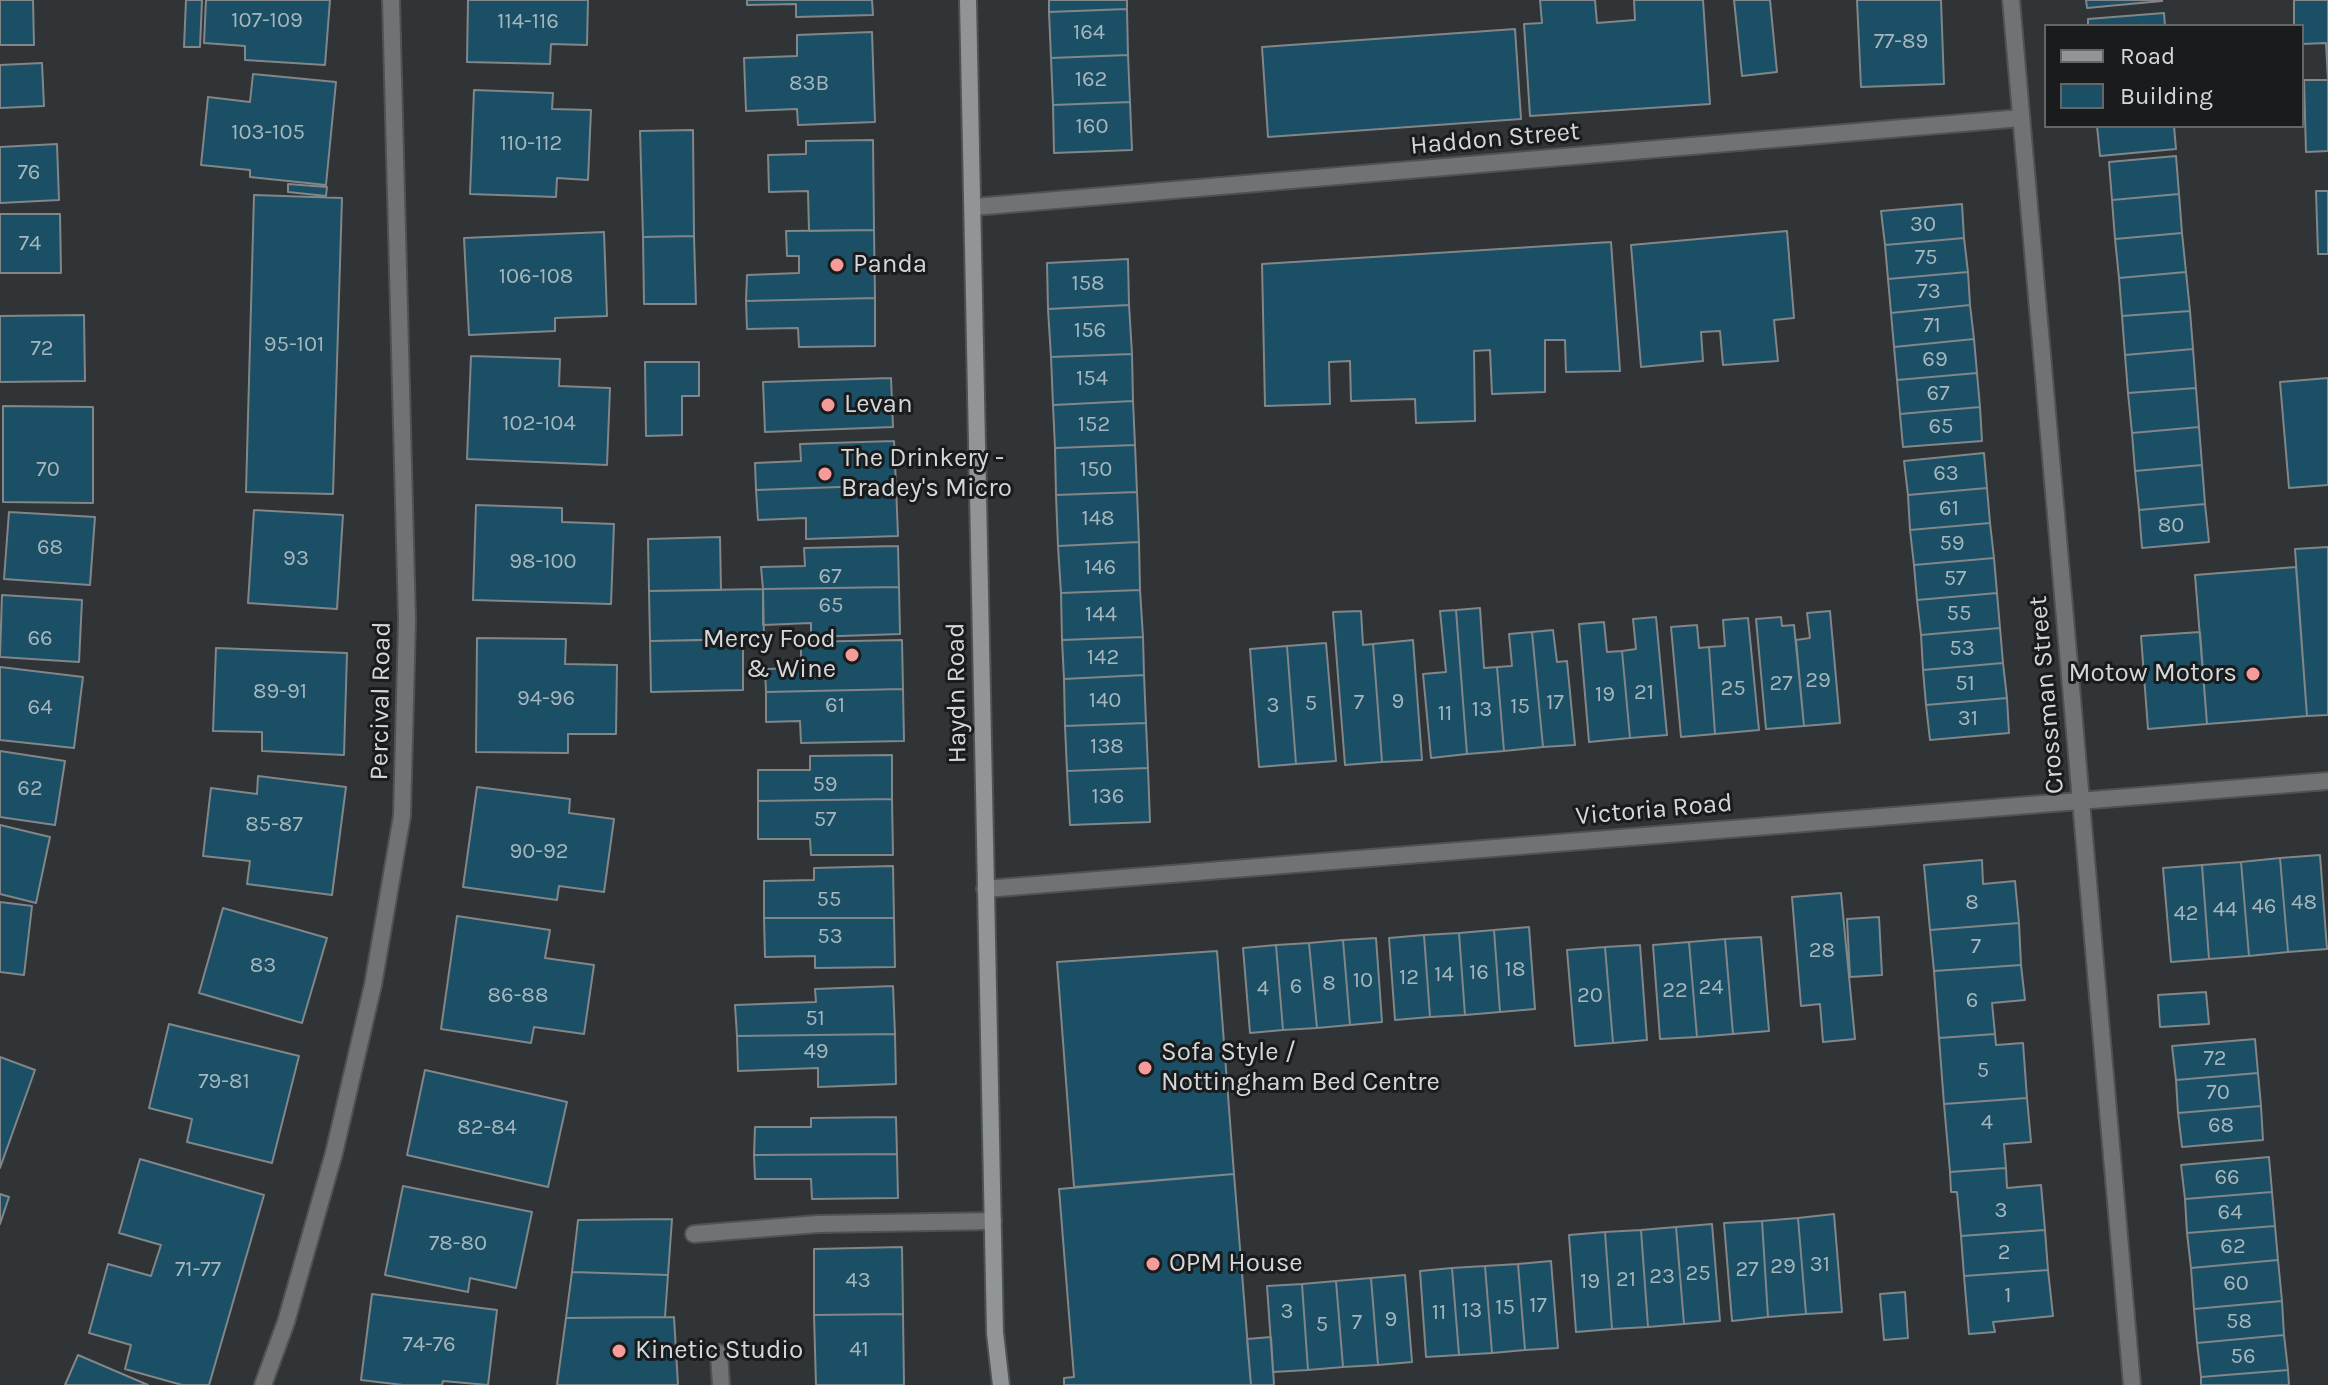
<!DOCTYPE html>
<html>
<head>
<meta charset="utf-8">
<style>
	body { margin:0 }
	#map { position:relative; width:2328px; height:1385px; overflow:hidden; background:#303436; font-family:Karla,sans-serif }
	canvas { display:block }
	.legend { position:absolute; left:2044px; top:24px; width:260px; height:104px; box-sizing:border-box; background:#191b1c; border:2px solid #646768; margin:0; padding:10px 14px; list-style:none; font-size:24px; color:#d5d8d9 }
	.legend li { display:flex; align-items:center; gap:16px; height:40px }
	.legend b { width:40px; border:2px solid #646768 }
</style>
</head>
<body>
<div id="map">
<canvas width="2328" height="1385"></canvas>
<ul class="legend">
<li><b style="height:10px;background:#929597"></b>Road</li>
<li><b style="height:22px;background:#1a4f66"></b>Building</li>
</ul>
</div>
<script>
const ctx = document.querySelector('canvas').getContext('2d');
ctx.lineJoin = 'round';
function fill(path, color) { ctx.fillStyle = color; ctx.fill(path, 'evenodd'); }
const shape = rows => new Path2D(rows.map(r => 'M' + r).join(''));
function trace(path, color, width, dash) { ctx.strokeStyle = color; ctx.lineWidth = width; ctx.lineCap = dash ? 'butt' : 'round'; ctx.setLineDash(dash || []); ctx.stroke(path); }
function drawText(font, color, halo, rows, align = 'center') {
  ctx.font = font + ' Karla,sans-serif'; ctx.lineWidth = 6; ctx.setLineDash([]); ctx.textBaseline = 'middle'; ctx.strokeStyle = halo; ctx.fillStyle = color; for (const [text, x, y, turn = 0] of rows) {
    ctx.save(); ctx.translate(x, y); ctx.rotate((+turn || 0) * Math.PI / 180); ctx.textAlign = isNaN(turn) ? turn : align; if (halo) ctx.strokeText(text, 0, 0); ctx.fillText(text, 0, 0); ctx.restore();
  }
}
const building = shape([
	[0,0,33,0,34,45,0,45,0,0],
	[186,0,202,0,200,47,184,47,186,0],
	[206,0,330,0,325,65,245,60,245,46,204,43,206,0],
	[468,0,588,0,587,45,551,44,550,64,467,62,468,0],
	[747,0,872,0,873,15,796,17,796,4,747,5,747,0],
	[1049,0,1127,0,1127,9,1049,12,1049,0],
	[1540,0,1595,0,1597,23,1635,20,1634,0,1703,0,1710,104,1530,116,1524,24,1542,23,1540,0],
	[1734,0,1770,0,1777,72,1742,76,1734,0],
	[1857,0,1941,0,1944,84,1861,87,1857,0],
	[2086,0,2162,0,2162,1,2087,8,2086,0],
	[2294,0,2328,0,2328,151,2306,152,2304,80,2328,80,2326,43,2302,44,2302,26,2294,26,2294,0],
	[1127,9,1128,55,1051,58,1049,12,1127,9],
	[2164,13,2165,26,2088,26,2088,19,2164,13],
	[1515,29,1521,119,1268,137,1262,47,1515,29],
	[872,32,875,122,798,125,797,109,746,111,744,58,797,56,797,35,872,32],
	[1128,55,1130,102,1053,105,1051,58,1128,55],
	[42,63,44,106,0,108,0,65,42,63],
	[253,74,336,82,326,185,250,177,250,170,201,165,208,97,250,102,253,74],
	[474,90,553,93,552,109,591,110,588,180,557,178,556,197,470,194,474,90],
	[1130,102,1132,150,1054,153,1053,105,1130,102],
	[2097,126,2174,126,2176,149,2100,156,2097,126],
	[693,130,694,236,643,237,640,131,693,130],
	[873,140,874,230,809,231,808,191,769,192,768,155,806,154,806,141,873,140],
	[57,144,59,200,0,203,0,147,57,144],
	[2176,156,2179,194,2112,200,2109,162,2176,156],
	[288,184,327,187,326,196,288,192,288,184],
	[2316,191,2328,191,2328,254,2318,254,2316,191],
	[2179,194,2182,233,2115,239,2112,200,2179,194],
	[254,195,342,198,333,494,246,492,254,195],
	[1962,204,1964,238,1885,245,1881,211,1962,204],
	[0,214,60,214,61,273,0,273,0,214],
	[874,230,875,298,746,301,747,275,799,273,799,256,787,256,786,231,874,230],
	[1787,231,1794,318,1774,320,1778,361,1723,365,1720,331,1701,332,1703,361,1641,367,1631,245,1787,231],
	[604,232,607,316,555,318,555,331,469,335,464,238,604,232],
	[2182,233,2186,272,2119,278,2115,239,2182,233],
	[694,236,696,304,644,304,643,237,694,236],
	[1964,238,1968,272,1888,279,1885,245,1964,238],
	[1611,242,1620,371,1566,372,1565,340,1545,340,1545,392,1492,394,1490,350,1474,351,1475,421,1416,423,1415,399,1351,401,1350,361,1329,362,1330,404,1265,406,1262,264,1611,242],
	[1128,259,1129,305,1048,309,1047,263,1128,259],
	[1968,272,1970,305,1891,313,1888,279,1968,272],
	[2186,272,2190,311,2122,316,2119,278,2186,272],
	[875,298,875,346,799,347,798,328,747,329,746,301,875,298],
	[1129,305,1132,354,1051,357,1048,309,1129,305],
	[1970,305,1974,339,1894,347,1891,313,1970,305],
	[2190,311,2193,349,2125,355,2122,316,2190,311],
	[84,315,85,381,0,382,0,316,84,315],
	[1974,339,1977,373,1897,380,1894,347,1974,339],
	[2193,349,2196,388,2128,393,2125,355,2193,349],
	[1132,354,1133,401,1053,405,1051,357,1132,354],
	[471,356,560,359,559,386,610,388,607,465,467,459,471,356],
	[645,362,699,362,699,396,682,396,682,435,646,436,645,362],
	[1977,373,1980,407,1900,414,1897,380,1977,373],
	[891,378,893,427,765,432,763,382,891,378],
	[2328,378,2328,485,2289,488,2280,382,2328,378],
	[2196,388,2199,427,2132,433,2128,393,2196,388],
	[1133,401,1135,445,1055,448,1053,405,1133,401],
	[3,406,93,407,93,503,3,502,3,406],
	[1980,407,1982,441,1903,447,1900,414,1980,407],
	[2199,427,2202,465,2135,471,2132,433,2199,427],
	[894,441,896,485,756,490,755,463,801,461,800,444,894,441],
	[1135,445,1137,492,1056,495,1055,448,1135,445],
	[1984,453,1987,488,1908,495,1904,461,1984,453],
	[2202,465,2205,504,2139,510,2135,471,2202,465],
	[896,485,898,536,806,539,806,518,758,520,756,490,896,485],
	[1987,488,1990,523,1910,530,1908,495,1987,488],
	[1137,492,1139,542,1058,546,1056,495,1137,492],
	[2205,504,2209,542,2142,548,2139,510,2205,504],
	[476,505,562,508,562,522,614,524,611,604,473,600,476,505],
	[254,510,343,515,337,609,248,603,254,510],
	[9,512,95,517,90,585,4,579,9,512],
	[1990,523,1994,558,1914,565,1910,530,1990,523],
	[720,537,721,590,649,591,648,539,720,537],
	[1139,542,1140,590,1061,593,1058,546,1139,542],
	[898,546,899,587,763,589,761,567,805,566,804,548,898,546],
	[2328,547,2328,715,2307,716,2295,549,2328,547],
	[1994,558,1997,593,1917,600,1914,565,1994,558],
	[2296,567,2307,716,2207,724,2195,575,2296,567],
	[899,587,900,634,811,637,811,623,763,625,763,589,899,587],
	[763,589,764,639,650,641,649,591,763,589],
	[1140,590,1143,637,1062,640,1061,593,1140,590],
	[1997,593,2000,628,1921,635,1917,600,1997,593],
	[2,595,82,600,79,662,0,657,2,595],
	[1480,608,1484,668,1497,667,1504,751,1467,754,1456,610,1480,608],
	[1456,610,1467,754,1431,758,1423,674,1446,672,1440,611,1456,610],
	[1361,611,1363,645,1373,644,1382,762,1345,765,1333,612,1361,611],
	[1830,611,1840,723,1804,726,1796,640,1810,638,1807,613,1830,611],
	[1656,617,1667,735,1630,738,1622,651,1636,649,1633,619,1656,617],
	[1781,617,1782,626,1794,625,1804,726,1766,729,1756,619,1781,617],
	[1748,618,1759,730,1715,734,1709,647,1725,646,1723,620,1748,618],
	[1604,622,1607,652,1622,651,1630,738,1589,742,1579,624,1604,622],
	[1697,625,1699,648,1709,647,1715,734,1681,737,1671,627,1697,625],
	[2000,628,2003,663,1923,670,1921,635,2000,628],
	[1553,630,1557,662,1567,661,1575,745,1543,747,1532,632,1553,630],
	[1532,632,1543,747,1504,751,1497,667,1512,666,1509,634,1532,632],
	[2200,632,2207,724,2148,729,2141,636,2200,632],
	[1143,637,1144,675,1064,679,1062,640,1143,637],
	[477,638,566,639,565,664,617,665,616,734,568,734,568,753,476,752,477,638],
	[743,639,743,690,651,692,650,641,743,639],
	[902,640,903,689,766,692,765,669,801,668,801,642,902,640],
	[1413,640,1422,760,1382,762,1373,644,1413,640],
	[1326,643,1336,761,1296,764,1287,646,1326,643],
	[1287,646,1296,764,1259,767,1250,649,1287,646],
	[216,648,347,653,344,755,262,751,262,732,213,731,216,648],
	[2003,663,2007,698,1926,705,1923,670,2003,663],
	[0,667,83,677,74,748,0,740,0,667],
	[1144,675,1146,723,1065,726,1064,679,1144,675],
	[903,689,904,741,801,743,800,721,766,722,766,692,903,689],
	[2007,698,2009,733,1930,740,1926,705,2007,698],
	[1146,723,1148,768,1067,771,1065,726,1146,723],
	[0,751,65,761,55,825,0,817,0,751],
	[892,755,892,799,758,801,758,770,810,770,810,756,892,755],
	[1148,768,1150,822,1070,825,1067,771,1148,768],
	[258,776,346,787,332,895,247,884,250,861,203,856,211,788,257,794,258,776],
	[477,787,570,799,569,813,614,819,604,892,559,886,557,900,463,887,477,787],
	[892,799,893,855,811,855,810,839,758,839,758,801,892,799],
	[0,825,50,837,36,903,0,894,0,825],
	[2320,855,2327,949,2288,952,2280,858,2320,855],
	[2280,858,2288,952,2249,956,2241,862,2280,858],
	[1982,860,1983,884,2015,881,2019,923,1930,930,1924,865,1982,860],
	[2241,862,2249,956,2209,959,2202,865,2241,862],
	[2202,865,2209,959,2171,962,2163,868,2202,865],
	[893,866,894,918,764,918,764,881,814,880,814,868,893,866],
	[1841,893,1855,1039,1823,1042,1820,1004,1801,1006,1792,897,1841,893],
	[0,902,32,906,24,975,0,972,0,902],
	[223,908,327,938,302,1023,199,993,223,908],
	[457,916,550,930,545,958,594,965,584,1034,534,1027,531,1043,441,1029,457,916],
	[1879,917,1882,975,1850,977,1847,919,1879,917],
	[764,918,894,918,895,967,815,968,815,956,765,957,764,918],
	[2019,923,2021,965,1934,971,1930,930,2019,923],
	[1529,927,1535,1009,1500,1012,1494,930,1529,927],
	[1494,930,1500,1012,1465,1015,1459,933,1494,930],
	[1459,933,1465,1015,1430,1017,1424,935,1459,933],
	[1424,935,1430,1017,1395,1020,1389,938,1424,935],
	[1761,937,1769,1031,1733,1034,1725,939,1761,937],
	[1376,938,1382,1022,1350,1025,1343,940,1376,938],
	[1725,939,1733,1034,1697,1037,1689,942,1725,939],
	[1343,940,1350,1025,1317,1028,1309,943,1343,940],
	[1689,942,1697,1037,1660,1039,1653,945,1689,942],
	[1309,943,1317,1028,1283,1030,1276,945,1309,943],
	[1276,945,1283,1030,1250,1033,1243,948,1276,945],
	[1640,945,1647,1040,1613,1043,1605,947,1640,945],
	[1605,947,1613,1043,1575,1046,1567,950,1605,947],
	[1217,951,1234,1174,1074,1187,1057,962,1217,951],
	[2021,965,2025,1000,1992,1003,1995,1034,1939,1038,1934,971,2021,965],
	[893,986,895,1034,737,1036,735,1005,816,1002,815,989,893,986],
	[2206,992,2209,1024,2160,1027,2158,995,2206,992],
	[169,1024,299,1056,272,1163,187,1142,192,1119,149,1108,169,1024],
	[895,1034,896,1084,818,1087,818,1068,738,1071,737,1036,895,1034],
	[1995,1034,1996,1045,2023,1043,2027,1098,1944,1104,1939,1038,1995,1034],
	[2255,1039,2258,1073,2176,1080,2172,1046,2255,1039],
	[0,1057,35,1070,0,1168,0,1057],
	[425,1070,567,1102,548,1187,407,1155,425,1070],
	[2258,1073,2261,1106,2178,1113,2176,1080,2258,1073],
	[2027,1098,2031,1142,2004,1144,2006,1168,1950,1172,1944,1104,2027,1098],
	[2261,1106,2263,1140,2182,1147,2178,1113,2261,1106],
	[896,1117,897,1154,754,1155,755,1127,811,1127,811,1118,896,1117],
	[897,1154,898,1198,812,1199,811,1179,755,1179,754,1155,897,1154],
	[2269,1157,2272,1192,2185,1199,2181,1165,2269,1157],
	[140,1159,264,1195,209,1385,182,1385,125,1369,131,1345,89,1333,108,1264,151,1276,161,1245,119,1233,140,1159],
	[2006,1168,2007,1188,2041,1185,2045,1230,1961,1236,1957,1192,1951,1192,1950,1172,2006,1168],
	[1234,1174,1251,1385,1064,1385,1064,1378,1074,1377,1059,1189,1234,1174],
	[403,1186,532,1212,516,1288,470,1278,468,1292,385,1275,403,1186],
	[2272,1192,2275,1226,2187,1233,2185,1199,2272,1192],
	[0,1194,9,1197,0,1224,0,1194],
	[1834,1214,1842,1312,1806,1314,1798,1218,1834,1214],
	[1798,1218,1806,1314,1768,1317,1762,1221,1798,1218],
	[672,1219,668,1275,572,1272,578,1220,672,1219],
	[1762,1221,1768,1317,1732,1321,1724,1223,1762,1221],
	[1712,1224,1720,1321,1684,1324,1676,1227,1712,1224],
	[2275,1226,2278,1260,2191,1268,2187,1233,2275,1226],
	[1676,1227,1684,1324,1648,1327,1641,1230,1676,1227],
	[1641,1230,1648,1327,1612,1329,1605,1232,1641,1230],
	[2045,1230,2048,1270,1964,1276,1961,1236,2045,1230],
	[1605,1232,1612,1329,1576,1332,1569,1235,1605,1232],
	[902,1247,903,1314,814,1315,814,1249,902,1247],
	[2278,1260,2282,1301,2194,1309,2191,1268,2278,1260],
	[1551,1261,1558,1348,1525,1350,1518,1264,1551,1261],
	[1518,1264,1525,1350,1492,1353,1485,1266,1518,1264],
	[1485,1266,1492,1353,1459,1355,1452,1268,1485,1266],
	[1452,1268,1459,1355,1426,1357,1420,1271,1452,1268],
	[2048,1270,2053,1316,1993,1322,1995,1332,1969,1334,1964,1276,2048,1270],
	[572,1272,668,1275,665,1317,566,1318,572,1272],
	[1405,1275,1412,1362,1378,1365,1371,1278,1405,1275],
	[1371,1278,1378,1365,1343,1367,1336,1281,1371,1278],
	[1336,1281,1343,1367,1308,1370,1302,1284,1336,1281],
	[1302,1284,1308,1370,1273,1372,1267,1286,1302,1284],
	[1905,1292,1908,1338,1884,1340,1880,1294,1905,1292],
	[372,1294,497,1310,488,1385,443,1381,442,1385,403,1385,361,1380,372,1294],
	[2282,1301,2284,1335,2197,1343,2194,1309,2282,1301],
	[903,1314,904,1385,816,1385,814,1315,903,1314],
	[674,1317,678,1385,557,1385,566,1318,674,1317],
	[2284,1335,2288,1370,2201,1377,2197,1343,2284,1335],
	[1271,1337,1274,1385,1251,1385,1247,1339,1271,1337],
	[78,1355,148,1385,65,1385,78,1355],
	[2288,1370,2289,1385,2201,1385,2201,1377,2288,1370]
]);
const lane = shape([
	[694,1234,818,1224,993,1221],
	[719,1353,721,1385]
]);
const street = shape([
	[2011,0,2132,1385],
	[974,207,2021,118],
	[985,889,2328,781],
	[263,1385,286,1322,334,1153,373,985,402,816,407,620,391,0]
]);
const secondary = shape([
	[968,0,995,1333,1001,1385]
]);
const markers = [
	[837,265,8,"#f59b99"],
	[828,405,8,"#f59b99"],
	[825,474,8,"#f59b99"],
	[852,655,8,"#f59b99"],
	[2253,674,8,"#f59b99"],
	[1145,1068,8,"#f59b99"],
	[1153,1264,8,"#f59b99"],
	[619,1351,8,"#f59b99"]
];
const numberNames = [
	["107-109",267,21],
	["114-116",528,22],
	["164",1089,33],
	["77-89",1901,42],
	["162",1091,80],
	["83B",809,84],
	["160",1092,127],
	["103-105",268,133],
	["110-112",531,144],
	["76",29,173],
	["30",1923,225],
	["74",30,244],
	["75",1926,258],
	["106-108",536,277],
	["158",1088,284],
	["73",1929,292],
	["71",1932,326],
	["156",1090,331],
	["95-101",294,345],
	["72",42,349],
	["69",1935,360],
	["154",1092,379],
	["67",1938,394],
	["102-104",539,424],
	["152",1094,425],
	["65",1941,427],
	["70",48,470],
	["150",1096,470],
	["63",1946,474],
	["61",1949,509],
	["148",1098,519],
	["80",2171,526],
	["59",1952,544],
	["68",50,548],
	["93",296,559],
	["98-100",543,562],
	["146",1100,568],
	["67",830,577],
	["57",1955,579],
	["65",831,606],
	["55",1959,614],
	["144",1101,615],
	["66",40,639],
	["53",1962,649],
	["142",1103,658],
	["29",1818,681],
	["27",1781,684],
	["51",1965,684],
	["25",1733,689],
	["89-91",280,692],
	["21",1644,693],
	["19",1605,695],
	["94-96",546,699],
	["140",1105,701],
	["9",1398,702],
	["7",1359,703],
	["17",1555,703],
	["5",1311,704],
	["61",835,706],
	["3",1273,706],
	["15",1520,707],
	["64",40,708],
	["13",1482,710],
	["11",1445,714],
	["31",1968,719],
	["138",1107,747],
	["59",825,785],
	["62",30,789],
	["136",1108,797],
	["57",825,820],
	["85-87",274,825],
	["90-92",539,852],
	["55",829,900],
	["8",1972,903],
	["48",2304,903],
	["46",2264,907],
	["44",2225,910],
	["42",2186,914],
	["53",830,937],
	["7",1976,947],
	["28",1822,951],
	["83",263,966],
	["18",1515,970],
	["16",1479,973],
	["14",1444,975],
	["12",1409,978],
	["10",1363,981],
	["8",1329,984],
	["6",1296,987],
	["24",1711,988],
	["4",1263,989],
	["22",1675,991],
	["86-88",518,996],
	["20",1590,996],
	["6",1972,1001],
	["51",815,1019],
	["49",816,1052],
	["72",2215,1059],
	["5",1983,1071],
	["79-81",224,1082],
	["70",2218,1093],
	["4",1987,1123],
	["68",2221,1126],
	["82-84",487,1128],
	["66",2227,1178],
	["3",2001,1211],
	["64",2230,1213],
	["78-80",458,1244],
	["62",2233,1247],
	["2",2004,1253],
	["31",1820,1265],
	["29",1783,1267],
	["71-77",198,1270],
	["27",1747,1270],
	["25",1698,1274],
	["23",1662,1277],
	["21",1626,1280],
	["43",858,1281],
	["19",1590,1282],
	["60",2236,1284],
	["1",2008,1296],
	["17",1538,1306],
	["15",1505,1308],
	["13",1472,1311],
	["3",1287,1312],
	["11",1439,1313],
	["9",1391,1320],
	["58",2239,1322],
	["7",1357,1323],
	["5",1322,1325],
	["74-76",429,1345],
	["41",859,1350],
	["56",2243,1357]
];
const streetNames = [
	["Haddon Street",1495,139,-5],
	["Haydn Road",957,693,-91],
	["Crossman Street",2047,695,-95],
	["Percival Road",381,701,-89],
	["Victoria Road",1654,810,-5]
];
const poiNames = [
	["Panda",853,265],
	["Levan",844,405],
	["The Drinkery -",841,459],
	["Bradey's Micro",841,489],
	["Mercy Food",836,640,"right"],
	["& Wine",836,670,"right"],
	["Motow Motors",2237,674,"right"],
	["Sofa Style /",1161,1053],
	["Nottingham Bed Centre",1161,1083],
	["OPM House",1169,1264],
	["Kinetic Studio",635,1351]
];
fill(building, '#1a4f66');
trace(building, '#828689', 2);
trace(lane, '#4e5253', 20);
trace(street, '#4e5253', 20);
trace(secondary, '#4e5253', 20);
trace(lane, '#707273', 16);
trace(street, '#707273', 16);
trace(secondary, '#929597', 16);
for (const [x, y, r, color] of markers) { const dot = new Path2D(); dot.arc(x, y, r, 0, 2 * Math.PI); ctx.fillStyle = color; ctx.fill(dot); trace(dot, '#191b1c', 3); }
drawText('22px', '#a6b6bc', null, numberNames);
drawText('26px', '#d5d8d9', '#191b1c', streetNames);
drawText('26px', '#d5d8d9', '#191b1c', poiNames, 'left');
</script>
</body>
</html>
